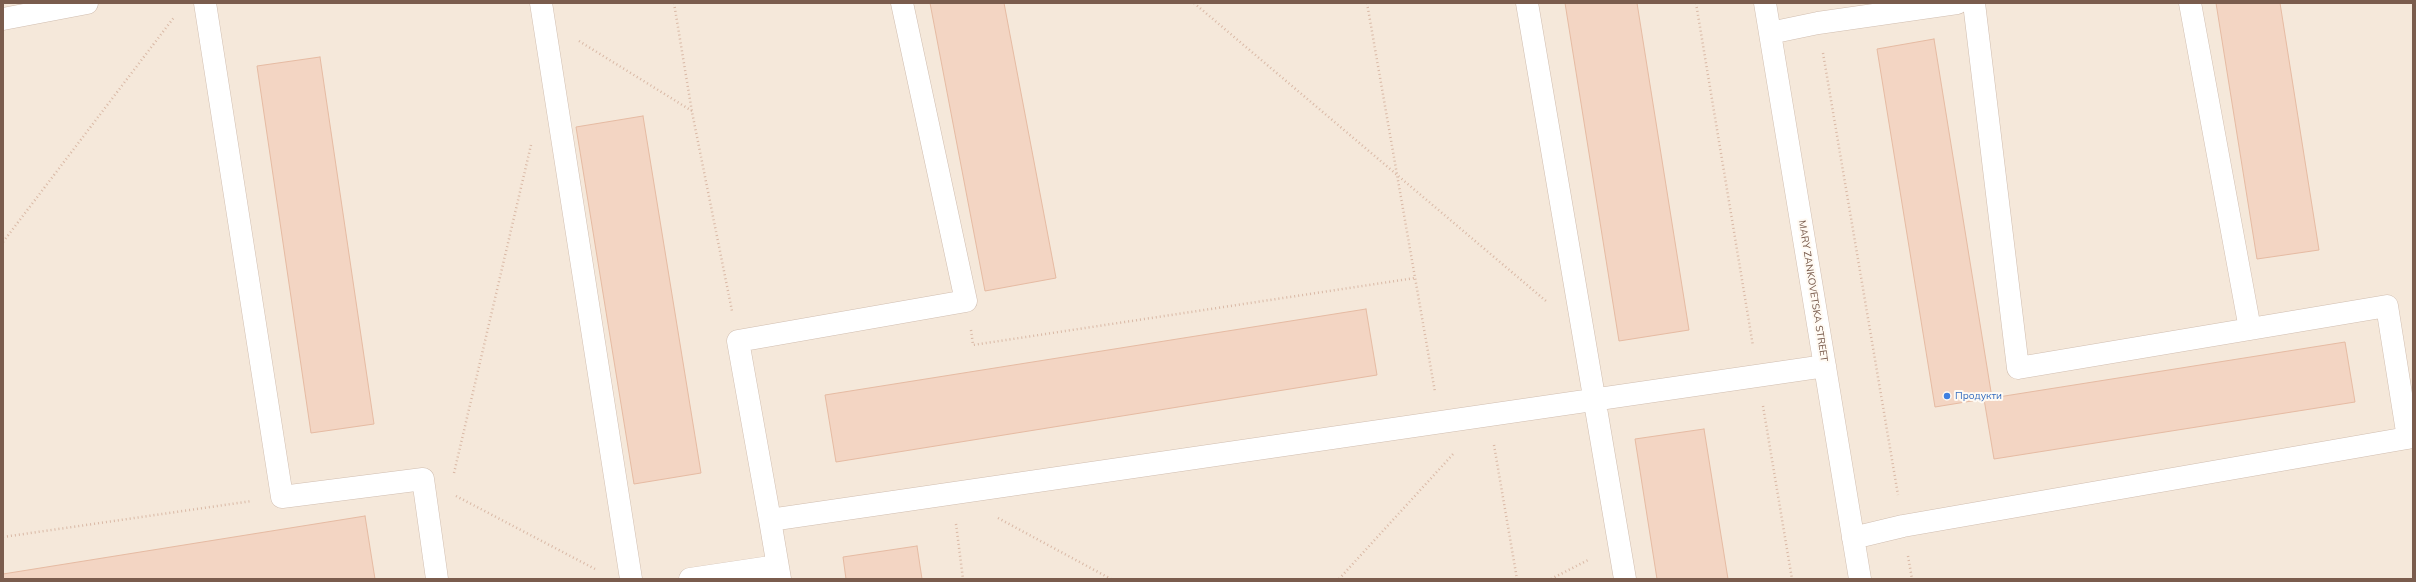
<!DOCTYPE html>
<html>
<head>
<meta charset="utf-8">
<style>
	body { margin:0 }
	#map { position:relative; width:2416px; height:582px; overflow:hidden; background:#fdf6ec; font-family:Mulish,sans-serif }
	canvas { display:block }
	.frame { position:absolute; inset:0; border:4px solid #7a5c4d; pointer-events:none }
</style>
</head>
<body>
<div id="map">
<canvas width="2416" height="582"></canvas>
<div class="frame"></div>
</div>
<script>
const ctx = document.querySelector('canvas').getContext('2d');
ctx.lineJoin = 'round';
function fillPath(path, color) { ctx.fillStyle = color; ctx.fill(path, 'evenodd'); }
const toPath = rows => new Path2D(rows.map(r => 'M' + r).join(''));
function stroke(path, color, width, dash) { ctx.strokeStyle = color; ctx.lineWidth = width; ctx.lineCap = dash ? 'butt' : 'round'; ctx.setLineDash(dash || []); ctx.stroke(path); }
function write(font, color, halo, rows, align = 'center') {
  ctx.font = font + ' Mulish,sans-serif'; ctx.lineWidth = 4; ctx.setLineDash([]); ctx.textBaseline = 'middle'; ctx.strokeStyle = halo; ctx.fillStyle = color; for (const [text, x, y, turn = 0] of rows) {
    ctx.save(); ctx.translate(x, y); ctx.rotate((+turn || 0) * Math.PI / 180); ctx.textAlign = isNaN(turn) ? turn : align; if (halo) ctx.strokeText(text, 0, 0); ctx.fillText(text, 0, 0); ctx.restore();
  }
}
const residential = toPath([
	[3,3,2413,3,2413,579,3,579]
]);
const building = toPath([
	[930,3,1004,3,1056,278,985,291,930,3],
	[1565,3,1637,3,1689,330,1619,341,1565,3],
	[2216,3,2280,3,2319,250,2257,259,2216,3],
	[1934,39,1992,398,2345,342,2355,402,1994,459,1984,399,1935,407,1877,49,1934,39],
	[320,57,374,424,311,433,257,66,320,57],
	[643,116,701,473,634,484,576,127,643,116],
	[1366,309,1377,375,836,462,825,395,1366,309],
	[1704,429,1728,579,1657,579,1635,439,1704,429],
	[365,516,375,579,3,579,3,574,365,516],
	[917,546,922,579,846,579,843,557,917,546]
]);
const path = toPath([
	[674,3,692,112,732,311],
	[1194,3,1546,301],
	[1367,3,1435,392],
	[1696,3,1753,346],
	[579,41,692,111],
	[1823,53,1898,495],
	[3,242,175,16],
	[971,330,973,345,1415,278],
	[1763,406,1792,579],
	[1494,445,1517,579],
	[454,473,531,145],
	[456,496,597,570],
	[998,518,1111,579],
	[956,524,963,579],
	[3,537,252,501],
	[1908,556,1912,579],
	[1339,579,1455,452],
	[1551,579,1590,559]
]);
const minor = toPath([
	[205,3,282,497,423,479,437,579],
	[541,3,631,579],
	[1527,3,1625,579],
	[1765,3,1860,579],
	[1974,3,2018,368,2387,306,2408,438],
	[2190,3,2250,329],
	[3,19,87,3],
	[1770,33,1818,23,1957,3],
	[770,520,738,341,966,301,902,3],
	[1853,538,1903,526,2413,437],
	[690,579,777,566],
	[780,579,770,520,1825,366]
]);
const markers = [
	[1947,396,4,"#3f7fe0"]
];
const streetNames = [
	["MARY ZANKOVETSKA STREET",1813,291,81]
];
const shopNames = [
	["Продукти",1955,396]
];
fillPath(residential, '#f5e8da');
fillPath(building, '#f3d5c3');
stroke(building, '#e6bba3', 1);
stroke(minor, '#d1beb0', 23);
stroke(path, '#d9b8a5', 2.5, [1, 3]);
stroke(minor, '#fff', 22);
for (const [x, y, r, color] of markers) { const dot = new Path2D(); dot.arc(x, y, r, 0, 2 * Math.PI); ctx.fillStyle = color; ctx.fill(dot); stroke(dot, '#fffaf3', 1.5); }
write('10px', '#7a5c4d', '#fffaf3', streetNames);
write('10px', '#366cbe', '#fffaf3', shopNames, 'left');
</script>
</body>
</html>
